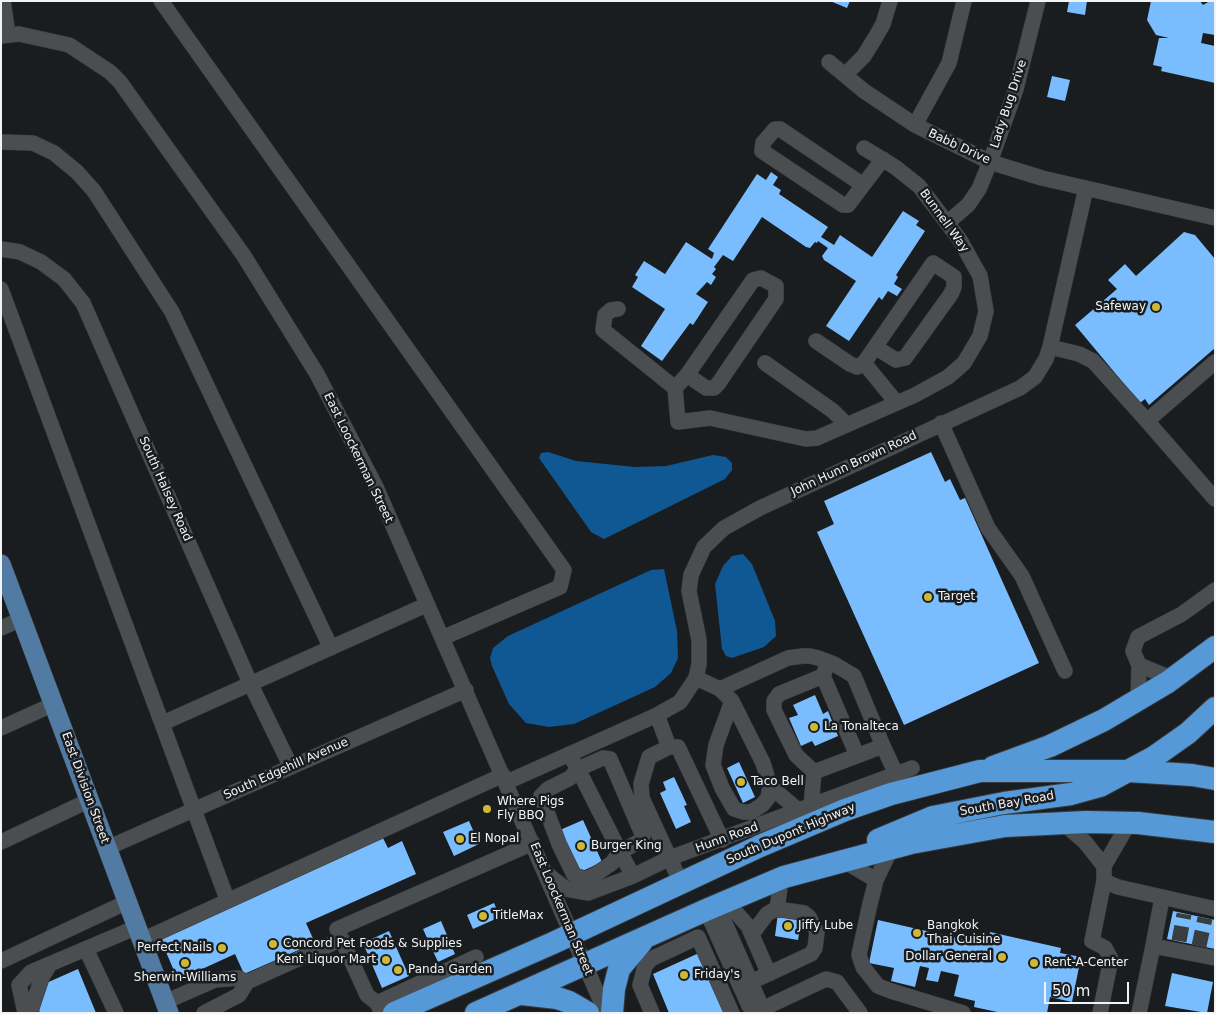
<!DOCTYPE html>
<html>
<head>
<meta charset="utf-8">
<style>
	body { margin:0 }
	#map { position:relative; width:1216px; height:1014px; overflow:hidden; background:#1a1d1f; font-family:"DejaVu Sans",sans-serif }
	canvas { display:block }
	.frame { position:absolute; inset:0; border:2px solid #f1f3f5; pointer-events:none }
	.scale { position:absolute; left:1044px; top:982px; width:85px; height:22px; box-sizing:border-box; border:2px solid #f1f3f5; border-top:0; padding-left:6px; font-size:15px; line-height:18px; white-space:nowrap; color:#f1f3f5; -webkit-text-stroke:4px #1a1d1f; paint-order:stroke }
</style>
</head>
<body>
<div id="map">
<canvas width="1216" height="1014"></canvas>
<div class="frame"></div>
<div class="scale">50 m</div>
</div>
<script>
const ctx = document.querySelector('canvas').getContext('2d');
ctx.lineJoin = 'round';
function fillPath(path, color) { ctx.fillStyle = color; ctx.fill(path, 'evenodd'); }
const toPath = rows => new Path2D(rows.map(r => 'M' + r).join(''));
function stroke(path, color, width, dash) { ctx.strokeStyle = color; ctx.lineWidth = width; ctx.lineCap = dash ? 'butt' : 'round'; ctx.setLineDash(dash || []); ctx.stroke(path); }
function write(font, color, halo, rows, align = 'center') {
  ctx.font = font + ' "DejaVu Sans",sans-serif'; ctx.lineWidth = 5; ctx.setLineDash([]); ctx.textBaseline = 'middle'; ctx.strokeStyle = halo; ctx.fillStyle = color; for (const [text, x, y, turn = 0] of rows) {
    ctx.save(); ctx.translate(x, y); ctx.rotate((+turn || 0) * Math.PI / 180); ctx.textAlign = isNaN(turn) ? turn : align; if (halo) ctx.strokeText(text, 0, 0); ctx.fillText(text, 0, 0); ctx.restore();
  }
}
const water = toPath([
	[548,452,576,461,635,467,666,466,713,455,726,457,732,463,732,470,725,479,604,539,591,532,539,458,541,453],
	[743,554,752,564,775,621,776,636,764,647,732,658,726,656,722,649,715,584,723,566,732,556],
	[664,569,677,631,678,658,671,673,655,687,574,724,549,727,526,723,509,704,492,666,490,658,493,648,508,636,651,570]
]);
const building = toPath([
	[830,1,850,1,847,8],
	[1069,1,1087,1,1085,15,1067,12],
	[1151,1,1200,1,1203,5,1210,1,1215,2,1215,35,1203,33,1201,43,1215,46,1215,83,1161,71,1162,67,1153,65,1159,38,1169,38,1156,35,1147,20],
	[1052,76,1070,80,1065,101,1047,97],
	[771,172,778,177,773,185,781,190,779,194,828,227,821,237,834,245,840,235,872,257,903,211,919,221,916,225,925,231,896,275,898,277,894,284,902,289,897,296,888,291,882,300,879,297,849,341,826,326,856,281,824,260,822,256,828,248,818,241,817,243,815,242,810,248,806,247,762,217,733,261,723,255,714,267,716,269,712,274,716,277,711,285,707,282,696,294,708,302,693,325,690,323,662,361,641,346,665,309,632,287,638,277,635,275,644,261,665,274,686,242,712,259,714,253,708,249,757,174,766,180],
	[1184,232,1195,235,1215,259,1215,348,1149,405,1145,399,1140,403,1075,325,1117,289,1108,280,1125,264,1136,276],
	[931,452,945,482,950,479,960,500,965,498,1039,663,904,725,817,532,834,524,824,501],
	[815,695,823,714,828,711,838,736,815,746,812,741,801,746,789,718,798,715,793,705],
	[739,762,755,797,743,803,727,768],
	[674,777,687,805,684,806,691,822,676,829,660,793,666,790,663,782],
	[583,820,602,862,578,873,560,830],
	[469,821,479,844,454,856,443,832],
	[383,838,388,848,402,841,416,874,306,923,315,943,244,974,235,954,178,980,160,938],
	[494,903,500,917,473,929,467,915],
	[1173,911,1215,920,1215,949,1167,939],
	[778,913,802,917,798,940,775,936],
	[878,920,988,945,990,932,1061,948,1060,953,1081,957,1072,1002,1050,997,1047,1013,1002,1013,974,1007,975,1001,954,996,959,975,941,971,938,982,926,980,929,968,920,966,915,987,891,981,894,968,869,963],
	[441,921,455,954,438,962,423,929],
	[389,931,409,976,382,988,363,943],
	[699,953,725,1013,669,1013,653,974],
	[78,969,96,1013,40,1013,36,1002,44,984],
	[1172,973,1213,982,1207,1013,1165,1006]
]);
const minorTunnel = toPath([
	[1179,941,1184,914],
	[1199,946,1205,918]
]);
const minor = toPath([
	[3,1,8,34],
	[161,1,564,570,560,587,442,638],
	[1,36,19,34,69,45,110,72,120,82,244,256,317,374,376,487,606,1013],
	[829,62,864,91,915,125,990,162,1042,178,1215,218],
	[845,75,864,56,875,38,883,24,890,1],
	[915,125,949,63,964,1],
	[1,142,33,143,54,153,77,172,94,191,172,312,331,648],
	[863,185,780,129,775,129,763,143,762,151,843,205,848,205,883,159],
	[947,223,968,205,979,189,990,162,1016,89,1038,1],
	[1,249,20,252,41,262,64,279,83,303,251,685,291,767],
	[1,289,227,899],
	[618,309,611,310,605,315,603,330,675,388,678,422,710,418,806,439,817,438,915,395,948,377,964,363,980,336,986,311,980,276,960,240,919,186,895,167,864,148],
	[816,341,850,364,857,367,864,363],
	[875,347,896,360,905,358,951,294,954,287,954,277,933,263,864,363,896,402],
	[1050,347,1079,354,1093,361,1147,421,1215,362],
	[765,363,833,411,847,425],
	[675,388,687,375,753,280,761,278,776,286,776,299,718,384,714,388,706,388,687,375],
	[1147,421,1215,499],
	[941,423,988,528,1022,576,1065,671],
	[1,628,22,619],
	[1139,665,1133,651,1138,637,1182,614,1215,590],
	[823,676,857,755],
	[696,678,720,689,732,701,716,745,713,765,722,788,734,809,743,812,751,812,762,805,768,798,770,786,763,763,732,701],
	[720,689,788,658,803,656,810,656,818,658,834,664,854,676,883,746,814,772,796,755,774,710,774,701,779,694,823,676,828,662],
	[1138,700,1139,665,1173,679],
	[657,715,669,747],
	[163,723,426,605],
	[1,728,54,704],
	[883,746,896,774],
	[569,754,578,769,603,758,610,759,643,836,640,841,620,852,612,863,596,874,586,879,574,875,559,844,541,796,548,789,570,778,578,769,620,852,633,876],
	[507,782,657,715,680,702,696,678,699,664,699,640,689,591,691,575,704,547,724,528,760,508,1020,388,1035,377,1046,359,1050,347,1086,188],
	[770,786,799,811],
	[811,807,814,772],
	[1063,823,1085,842,1104,866,1129,823],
	[1,842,90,800],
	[107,848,466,690],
	[891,849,876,880,869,908,859,955,863,967,878,986,891,991,963,1013],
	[844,861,876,880],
	[1104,866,1104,881,1118,887,1215,909],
	[547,874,566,889,588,893,633,876,670,858,912,768],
	[681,883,642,798,641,784,649,757,669,747,678,747,722,840],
	[726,901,748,926,769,974],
	[717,905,759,1001,758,1013],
	[706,910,749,1006,758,1011],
	[777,910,781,879],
	[142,940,503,775],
	[1153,946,1162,898],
	[86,949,116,1013],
	[1,961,127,902],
	[751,982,811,954,815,948,817,932,809,917,804,913,784,910,774,910,767,914,752,934],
	[165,1002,215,980,238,978,247,982],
	[377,1003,476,957],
	[758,1011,826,979,837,982,860,1013],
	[25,1013,19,985,31,972,137,927],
	[30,1013,42,977,50,964],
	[204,1013,239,995,247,982,342,939],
	[382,1013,377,1003,367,995,337,929,533,843],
	[652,1013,640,985,645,966,651,959,698,937,732,1013],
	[1100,1013,1111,959,1105,948,1092,941,1104,881],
	[1139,1013,1153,946,1215,958]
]);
const major = toPath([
	[1,564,169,1013]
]);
const highway = toPath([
	[993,767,1050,746,1104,720,1168,682,1215,647],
	[878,840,933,817,1004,803,1071,794,1100,786,1154,757,1188,733,1215,708],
	[522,994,557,998,569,1002,588,1013],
	[394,1013,553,943,760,846,845,810,891,794,980,771,1128,771,1192,775,1215,779],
	[476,1013,706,910,784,877,911,843,1005,826,1086,822,1138,823,1215,832],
	[612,1013,614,989,619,969,641,943]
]);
const markers = [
	[1156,307,5,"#ceb837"],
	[928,597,5,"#ceb837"],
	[814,727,5,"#ceb837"],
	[741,782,5,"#ceb837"],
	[487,809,5,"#ceb837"],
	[460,839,5,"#ceb837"],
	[581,846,5,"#ceb837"],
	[483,916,5,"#ceb837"],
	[788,926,5,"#ceb837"],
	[917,933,5,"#ceb837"],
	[273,944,5,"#ceb837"],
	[222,948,5,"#ceb837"],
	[1002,957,5,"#ceb837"],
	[386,960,5,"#ceb837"],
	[185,963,5,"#ceb837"],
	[1034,963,5,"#ceb837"],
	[398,970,5,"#ceb837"],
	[684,975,5,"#ceb837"]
];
const streetNames = [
	["Lady Bug Drive",1009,104,-72],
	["Babb Drive",959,147,25],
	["Bunnell Way",944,221,54],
	["East Loockerman Street",358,458,64],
	["John Hunn Brown Road",854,464,-25],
	["South Halsey Road",165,489,66],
	["South Edgehill Avenue",286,769,-24],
	["East Division Street",85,788,70],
	["South Bay Road",1007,804,-10],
	["South Dupont Highway",791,834,-23],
	["Hunn Road",727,838,-20],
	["East Loockerman Street",561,909,67]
];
const poiNames = [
	["Safeway",1146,307,"right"],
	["Target",938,597],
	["La Tonalteca",824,727],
	["Taco Bell",751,782],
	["Where Pigs",497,802],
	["Fly BBQ",497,816],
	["El Nopal",470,839],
	["Burger King",591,846],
	["TitleMax",493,916],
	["Jiffy Lube",798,926],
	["Bangkok",927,926],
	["Thai Cuisine",927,940],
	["Concord Pet Foods & Supplies",283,944],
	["Perfect Nails",212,948,"right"],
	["Dollar General",992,957,"right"],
	["Kent Liquor Mart",376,960,"right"],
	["Rent-A-Center",1044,963],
	["Panda Garden",408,970],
	["Friday's",694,975],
	["Sherwin-Williams",185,978,"center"]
];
fillPath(water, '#105893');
fillPath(building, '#7abdff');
stroke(minorTunnel, '#3a3d3f', 15, [15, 8]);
stroke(minor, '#393b3d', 16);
stroke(major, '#393b3d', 20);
stroke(highway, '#393b3d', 24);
stroke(minor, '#4b4e51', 15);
stroke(major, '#527ba3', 19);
stroke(highway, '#5699d9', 22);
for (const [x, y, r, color] of markers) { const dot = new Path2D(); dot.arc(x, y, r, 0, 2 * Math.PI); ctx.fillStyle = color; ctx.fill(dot); stroke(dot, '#1a1d1f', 2); }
write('12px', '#f1f3f5', '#1a1d1f', streetNames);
write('12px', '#f1f3f5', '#1a1d1f', poiNames, 'left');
</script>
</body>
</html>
